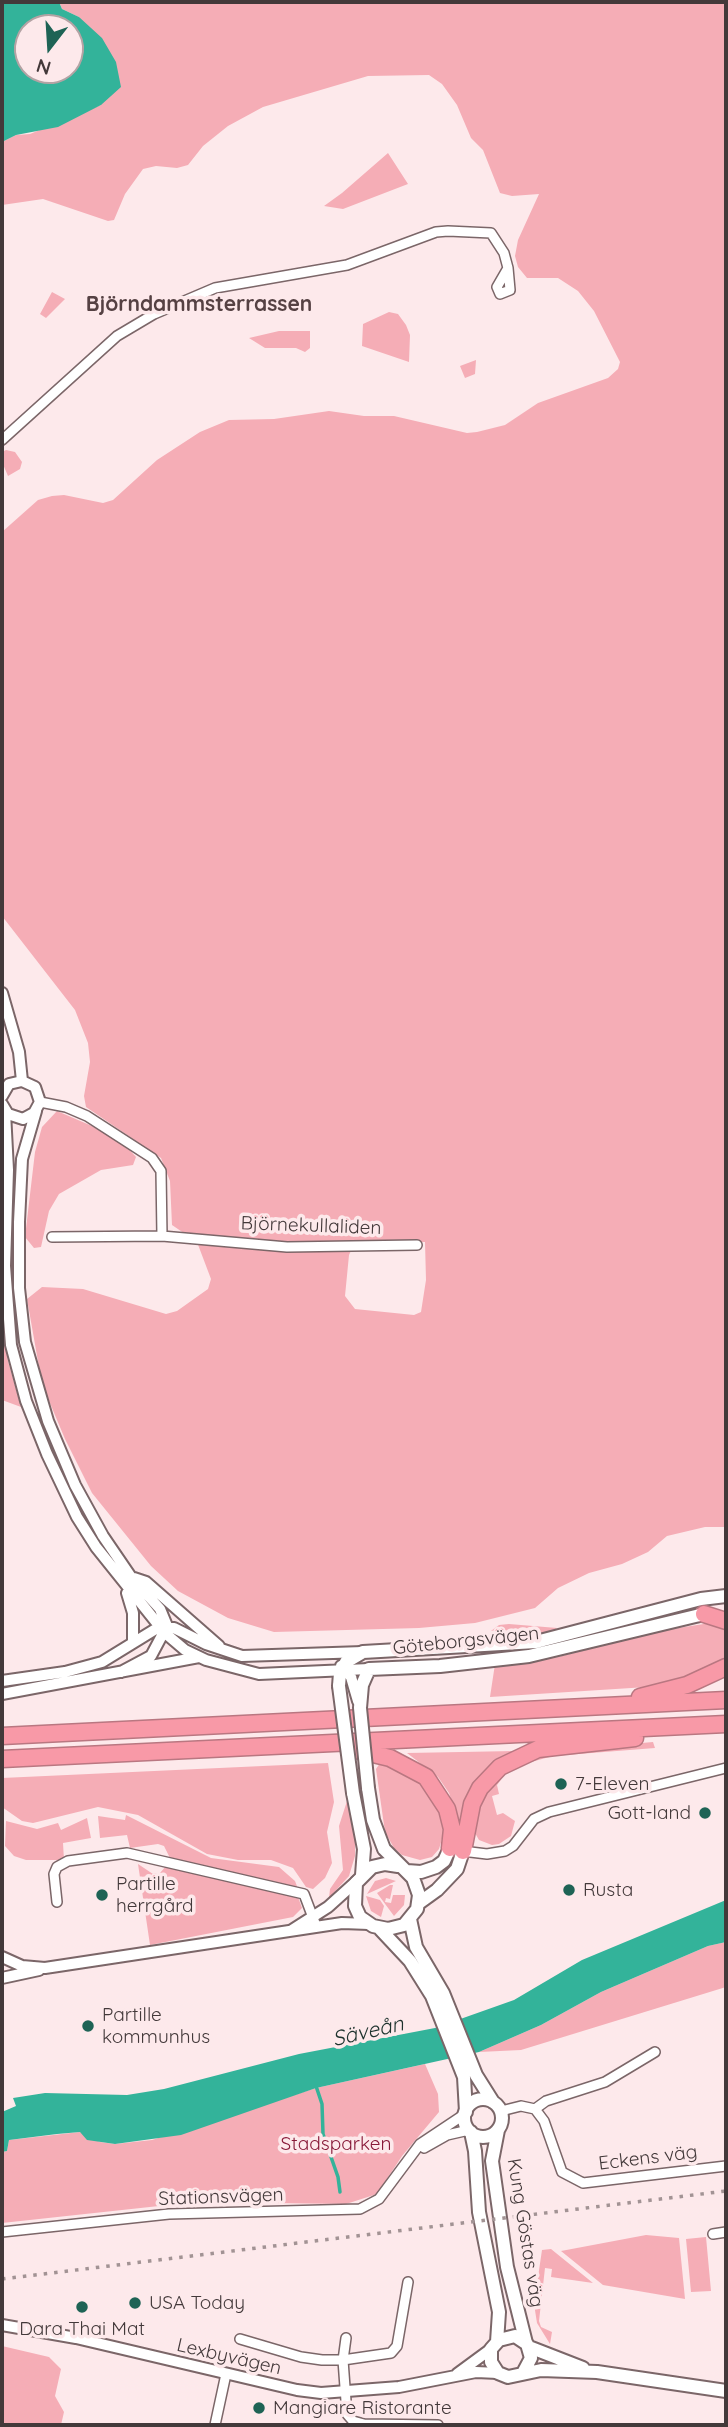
<!DOCTYPE html>
<html>
<head>
<meta charset="utf-8">
<style>
	body { margin:0 }
	#map { position:relative; width:728px; height:2427px; overflow:hidden; background:#fde9eb; font-family:Quicksand,sans-serif }
	canvas { display:block }
	.frame { position:absolute; inset:0; border:4px solid #43393a; pointer-events:none }
	.north { position:absolute; left:14px; top:14px; width:70px; height:70px; box-sizing:border-box; background:#fde9eb; border:2px solid #b3a3a4; border-radius:50%; rotate:197deg; font-size:19px; font-weight:700; line-height:28px; text-align:center; color:#43393a }
	.north::after { content:''; display:block; margin:auto; width:24px; height:32px; background:#1e6355; clip-path:polygon(50% 0,100% 100%,50% 72%,0 100%) }
</style>
</head>
<body>
<div id="map">
<canvas width="728" height="2427"></canvas>
<div class="frame"></div>
<div class="north">N</div>
</div>
<script>
const ctx = document.querySelector('canvas').getContext('2d');
ctx.lineJoin = 'round';
function fillPath(path, color) { ctx.fillStyle = color; ctx.fill(path, 'evenodd'); }
const toPath = rows => new Path2D(rows.map(r => 'M' + r).join(''));
function stroke(path, color, width, dash) { ctx.strokeStyle = color; ctx.lineWidth = width; ctx.lineCap = dash ? 'butt' : 'round'; ctx.setLineDash(dash || []); ctx.stroke(path); }
function write(font, color, halo, rows, align = 'center') {
  ctx.font = font + ' Quicksand,sans-serif'; ctx.lineWidth = 7; ctx.setLineDash([]); ctx.textBaseline = 'middle'; ctx.strokeStyle = halo; ctx.fillStyle = color; for (const [text, x, y, turn = 0] of rows) {
    ctx.save(); ctx.translate(x, y); ctx.rotate((+turn || 0) * Math.PI / 180); ctx.textAlign = isNaN(turn) ? turn : align; if (halo) ctx.strokeText(text, 0, 0); ctx.fillText(text, 0, 0); ctx.restore();
  }
}
const green = toPath([
	[59,2,726,2,726,1527,705,1527,667,1536,648,1552,622,1564,589,1573,558,1588,535,1608,475,1623,419,1628,274,1632,228,1618,178,1591,151,1566,92,1493,65,1439,42,1384,27,1299,42,1287,83,1289,166,1314,177,1311,208,1289,211,1279,197,1242,172,1225,170,1181,161,1158,86,1107,84,1096,90,1062,88,1043,75,1010,2,916,2,532,38,500,52,496,64,495,103,503,113,500,157,460,200,432,229,420,274,419,329,411,364,416,394,416,467,433,477,432,505,425,538,403,608,378,618,369,620,362,594,311,578,291,558,278,527,278,518,267,515,256,518,240,539,194,512,196,500,193,483,150,471,138,457,105,442,84,429,75,368,76,263,107,228,126,203,146,188,165,177,168,156,166,143,169,125,194,114,220,108,221,43,199,2,205,2,142,16,135,30,134,101,105,79,17,62,9],
	[355,1242,425,1242,426,1280,421,1312,414,1315,355,1309,345,1296,349,1255],
	[388,153,408,184,343,209,324,206,342,193],
	[52,292,65,299,46,318,40,314],
	[389,312,398,314,406,325,410,335,409,362,362,346,363,324],
	[279,331,310,331,310,348,305,352,296,348,265,348,249,338],
	[476,360,475,374,465,378,460,366],
	[6,450,15,452,22,462,20,469,8,476,2,462,2,452],
	[57,1111,92,1126,125,1145,136,1157,133,1165,101,1170,59,1194,49,1211,41,1247,34,1248,25,1237,35,1152,42,1127],
	[2,1325,8,1361,21,1407,2,1400],
	[710,1623,726,1628,726,1659,711,1669,679,1680,647,1687,490,1697,495,1664,558,1657,659,1631],
	[499,1625,509,1624,557,1628,553,1632,517,1639,490,1640,491,1631],
	[653,1742,655,1748,553,1756,520,1765,505,1774,497,1785,499,1794,492,1796,497,1815,503,1813,515,1821,511,1836,499,1844,492,1845,479,1840,475,1833,473,1821,489,1781,520,1760,585,1748],
	[515,1751,489,1767,473,1786,464,1802,459,1822,449,1793,438,1777,407,1753],
	[328,1763,334,1802,327,1832,332,1863,325,1878,313,1889,306,1887,293,1868,271,1860,238,1860,207,1854,138,1815,98,1807,33,1823,22,1821,2,1807,2,1778],
	[380,1763,419,1779,434,1797,443,1821,444,1832,439,1849,432,1857,420,1860,402,1855,394,1848,385,1832,376,1769],
	[347,1801,355,1836,355,1856,349,1876,329,1898,330,1889,343,1870,339,1826],
	[126,1815,211,1858,279,1867,295,1881,298,1889,170,1858,164,1846,158,1844,130,1848,127,1835,100,1838,98,1816,125,1820],
	[87,1818,91,1838,63,1843,64,1860,26,1860,14,1856,5,1846,6,1821,37,1829,58,1823,61,1830],
	[138,1864,153,1874,160,1873,166,1866,298,1897,302,1908,293,1917,150,1945],
	[386,1878,396,1881,367,1894,375,1881],
	[390,1885,393,1885,390,1899,386,1898,385,1902,391,1903,393,1895,405,1895,404,1905,394,1916,377,1893],
	[366,1896,380,1900,384,1906,381,1917,371,1911],
	[726,1942,726,1987,521,2050,479,2052,541,2025,601,1992,708,1946],
	[425,2064,438,2094,439,2112,402,2156,377,2194,346,2204,196,2202,2,2223,2,2152,7,2151,9,2140,80,2132,100,2142,115,2144,152,2140,316,2088],
	[646,2235,679,2238,685,2299,603,2285,561,2251],
	[706,2237,711,2291,691,2292,686,2239],
	[551,2249,593,2283,551,2277,552,2269,545,2268,539,2321,541,2327,552,2332,550,2344,537,2323,534,2304,542,2250],
	[2,2346,49,2357,61,2369,55,2396,64,2412,61,2425,2,2425]
]);
const water = toPath([
	[2,2,59,2,62,9,79,17,102,38,116,62,121,87,101,105,58,127,16,135,2,142],
	[28,28,70,28,70,70,28,70],
	[726,1900,726,1942,708,1946,601,1992,541,2025,479,2052,316,2088,181,2135,115,2144,87,2140,80,2132,57,2134,9,2140,7,2151,2,2152,2,2112,16,2106,13,2098,45,2093,127,2095,164,2089,299,2054,435,2028,514,2000,582,1960]
]);
const stream = toPath([
	[316,2086,322,2104,323,2134,338,2177,340,2192]
]);
const minor = toPath([
	[508,268,510,290,500,294,497,287,508,268],
	[2,440,117,336,154,314,215,288,347,265,436,232,448,231,491,233,504,253,508,268],
	[40,1102,66,1107,87,1116,152,1158,161,1171,162,1236],
	[52,1237,162,1236,287,1247,417,1245],
	[462,1851,487,1854,505,1851,513,1846,534,1819,549,1812,726,1768],
	[57,1902,54,1874,57,1867,68,1861,127,1853,304,1894,315,1923],
	[535,2109,546,2101,605,2082,655,2052],
	[501,2111,521,2106,535,2109,544,2121,562,2172,583,2183,726,2166],
	[424,2148,447,2135,469,2130],
	[2,2232,169,2214,360,2209,379,2199,420,2144,465,2114],
	[713,2234,726,2232],
	[346,2338,343,2360,346,2401,347,2414,353,2421,364,2424,438,2425],
	[240,2339,301,2357,322,2360,343,2360,391,2353,397,2346,408,2282],
	[215,2425,226,2374]
]);
const tertiary = toPath([
	[2,993,19,1052,22,1081],
	[2,1096,9,1084,22,1081,35,1087,40,1102,34,1113,23,1119,8,1114,2,1104],
	[36,1111,22,1159,19,1222,19,1288,25,1342,48,1421,75,1485,103,1536,131,1577,160,1609,167,1626,151,1656,121,1672],
	[5,1112,8,1170,5,1266,11,1345,26,1401,47,1454,77,1517,96,1547,165,1633,185,1650,206,1660,259,1674,369,1669],
	[134,1578,146,1582,219,1646],
	[127,1593,133,1613,133,1643],
	[341,1666,351,1677,358,1701],
	[2,1681,65,1672,102,1662,159,1627,174,1628,206,1644,242,1656,363,1652],
	[2,1694,199,1657],
	[292,1930,328,1907,358,1880],
	[2,1957,22,1966,45,1968,342,1923,369,1924],
	[2,1978,39,1970],
	[2,2325,76,2338,297,2390,321,2393,399,2387,476,2372,498,2373],
	[457,2374,491,2349]
]);
const secondary = toPath([
	[339,1686,340,1673,346,1662,363,1652,536,1642,701,1599,726,1596],
	[360,1708,362,1685,369,1669,440,1666,529,1656,704,1614],
	[368,1788,373,1820,384,1849,413,1878,419,1895,417,1909,404,1925,388,1929,373,1926,360,1917,355,1906,356,1883,372,1867,385,1864,398,1866],
	[353,1793,364,1849,362,1875],
	[407,1871,421,1872,436,1867,444,1861,450,1848],
	[419,1903,437,1890,457,1869,463,1851],
	[410,1919,416,1947,443,1993,476,2075,493,2102],
	[380,1929,410,1961,432,1996,464,2077,466,2112],
	'464 2118a19 19 0 1 1 38 0a19 19 0 1 1-38 0Z',
	[498,2130,492,2161,507,2267,526,2343],
	[471,2132,475,2151,479,2212,499,2312,497,2342],
	[529,2347,583,2368],
	[523,2373,531,2358,527,2344,515,2336,499,2340,491,2349,491,2362,498,2373,508,2377,541,2370,597,2372,726,2391]
]);
const motorway = toPath([
	[704,1614,726,1621],
	[640,1697,687,1685,726,1667],
	[2,1736,726,1700],
	[352,1749,390,1758,426,1777,447,1809,452,1829,450,1848],
	[2,1759,726,1724],
	[463,1851,472,1804,480,1788,500,1767,538,1749,635,1738]
]);
const rail = toPath([
	[2,2279,726,2191]
]);
const secondaryBridge = toPath([
	[339,1686,353,1793],
	[360,1708,368,1788]
]);
const markers = [
	[561,1784,7,"#1e6355"],
	[705,1813,7,"#1e6355"],
	[569,1890,7,"#1e6355"],
	[102,1895,7,"#1e6355"],
	[88,2026,7,"#1e6355"],
	[135,2303,7,"#1e6355"],
	[82,2307,7,"#1e6355"],
	[259,2408,7,"#1e6355"]
];
const streetNames = [
	["Björnekullaliden",311,1226,2],
	["Göteborgsvägen",466,1641,-6],
	["Eckens väg",648,2158,-7],
	["Stationsvägen",221,2197,-2],
	["Kung Göstas väg",525,2233,81],
	["Lexbyvägen",229,2357,13]
];
const poiNames = [
	["7-Eleven",575,1784],
	["Gott-land",691,1813,"right"],
	["Partille",116,1884],
	["herrgård",116,1906],
	["Rusta",583,1890],
	["Partille",102,2015],
	["kommunhus",102,2037],
	["USA Today",149,2303],
	["Dara Thai Mat",82,2329,"center"],
	["Mangiare Ristorante",273,2408]
];
const parkNames = [
	["Stadsparken",336,2144]
];
const neighbourhoodNames = [
	["Björndammsterrassen",199,305]
];
const waterNames = [
	["Säveån",368,2032,-13]
];
fillPath(green, '#f5adb6');
fillPath(water, '#33b39a');
stroke(stream, '#33b39a', 3.5);
stroke(minor, '#7b6668', 12);
stroke(tertiary, '#7b6668', 14);
stroke(secondary, '#7b6668', 16);
stroke(motorway, '#b97781', 19);
stroke(minor, '#fff', 9);
stroke(tertiary, '#fff', 10);
stroke(secondary, '#fff', 12);
stroke(motorway, '#f899a7', 16);
stroke(rail, '#a29394', 3.5, [3.5, 7]);
stroke(secondaryBridge, '#7b6668', 16, []);
stroke(secondaryBridge, '#fff', 12);
for (const [x, y, r, color] of markers) { const dot = new Path2D(); dot.arc(x, y, r, 0, 2 * Math.PI); ctx.fillStyle = color; ctx.fill(dot); stroke(dot, '#fde9eb', 2.5); }
write('19px', '#43393a', '#fde9eb', streetNames);
write('19px', '#43393a', '#fde9eb', poiNames, 'left');
write('19px', '#881938', '#fde9eb', parkNames);
write('bold 21px', '#554143', '#fde9eb', neighbourhoodNames);
write('italic 21px', '#1d322d', '#fde9eb', waterNames);
</script>
</body>
</html>
